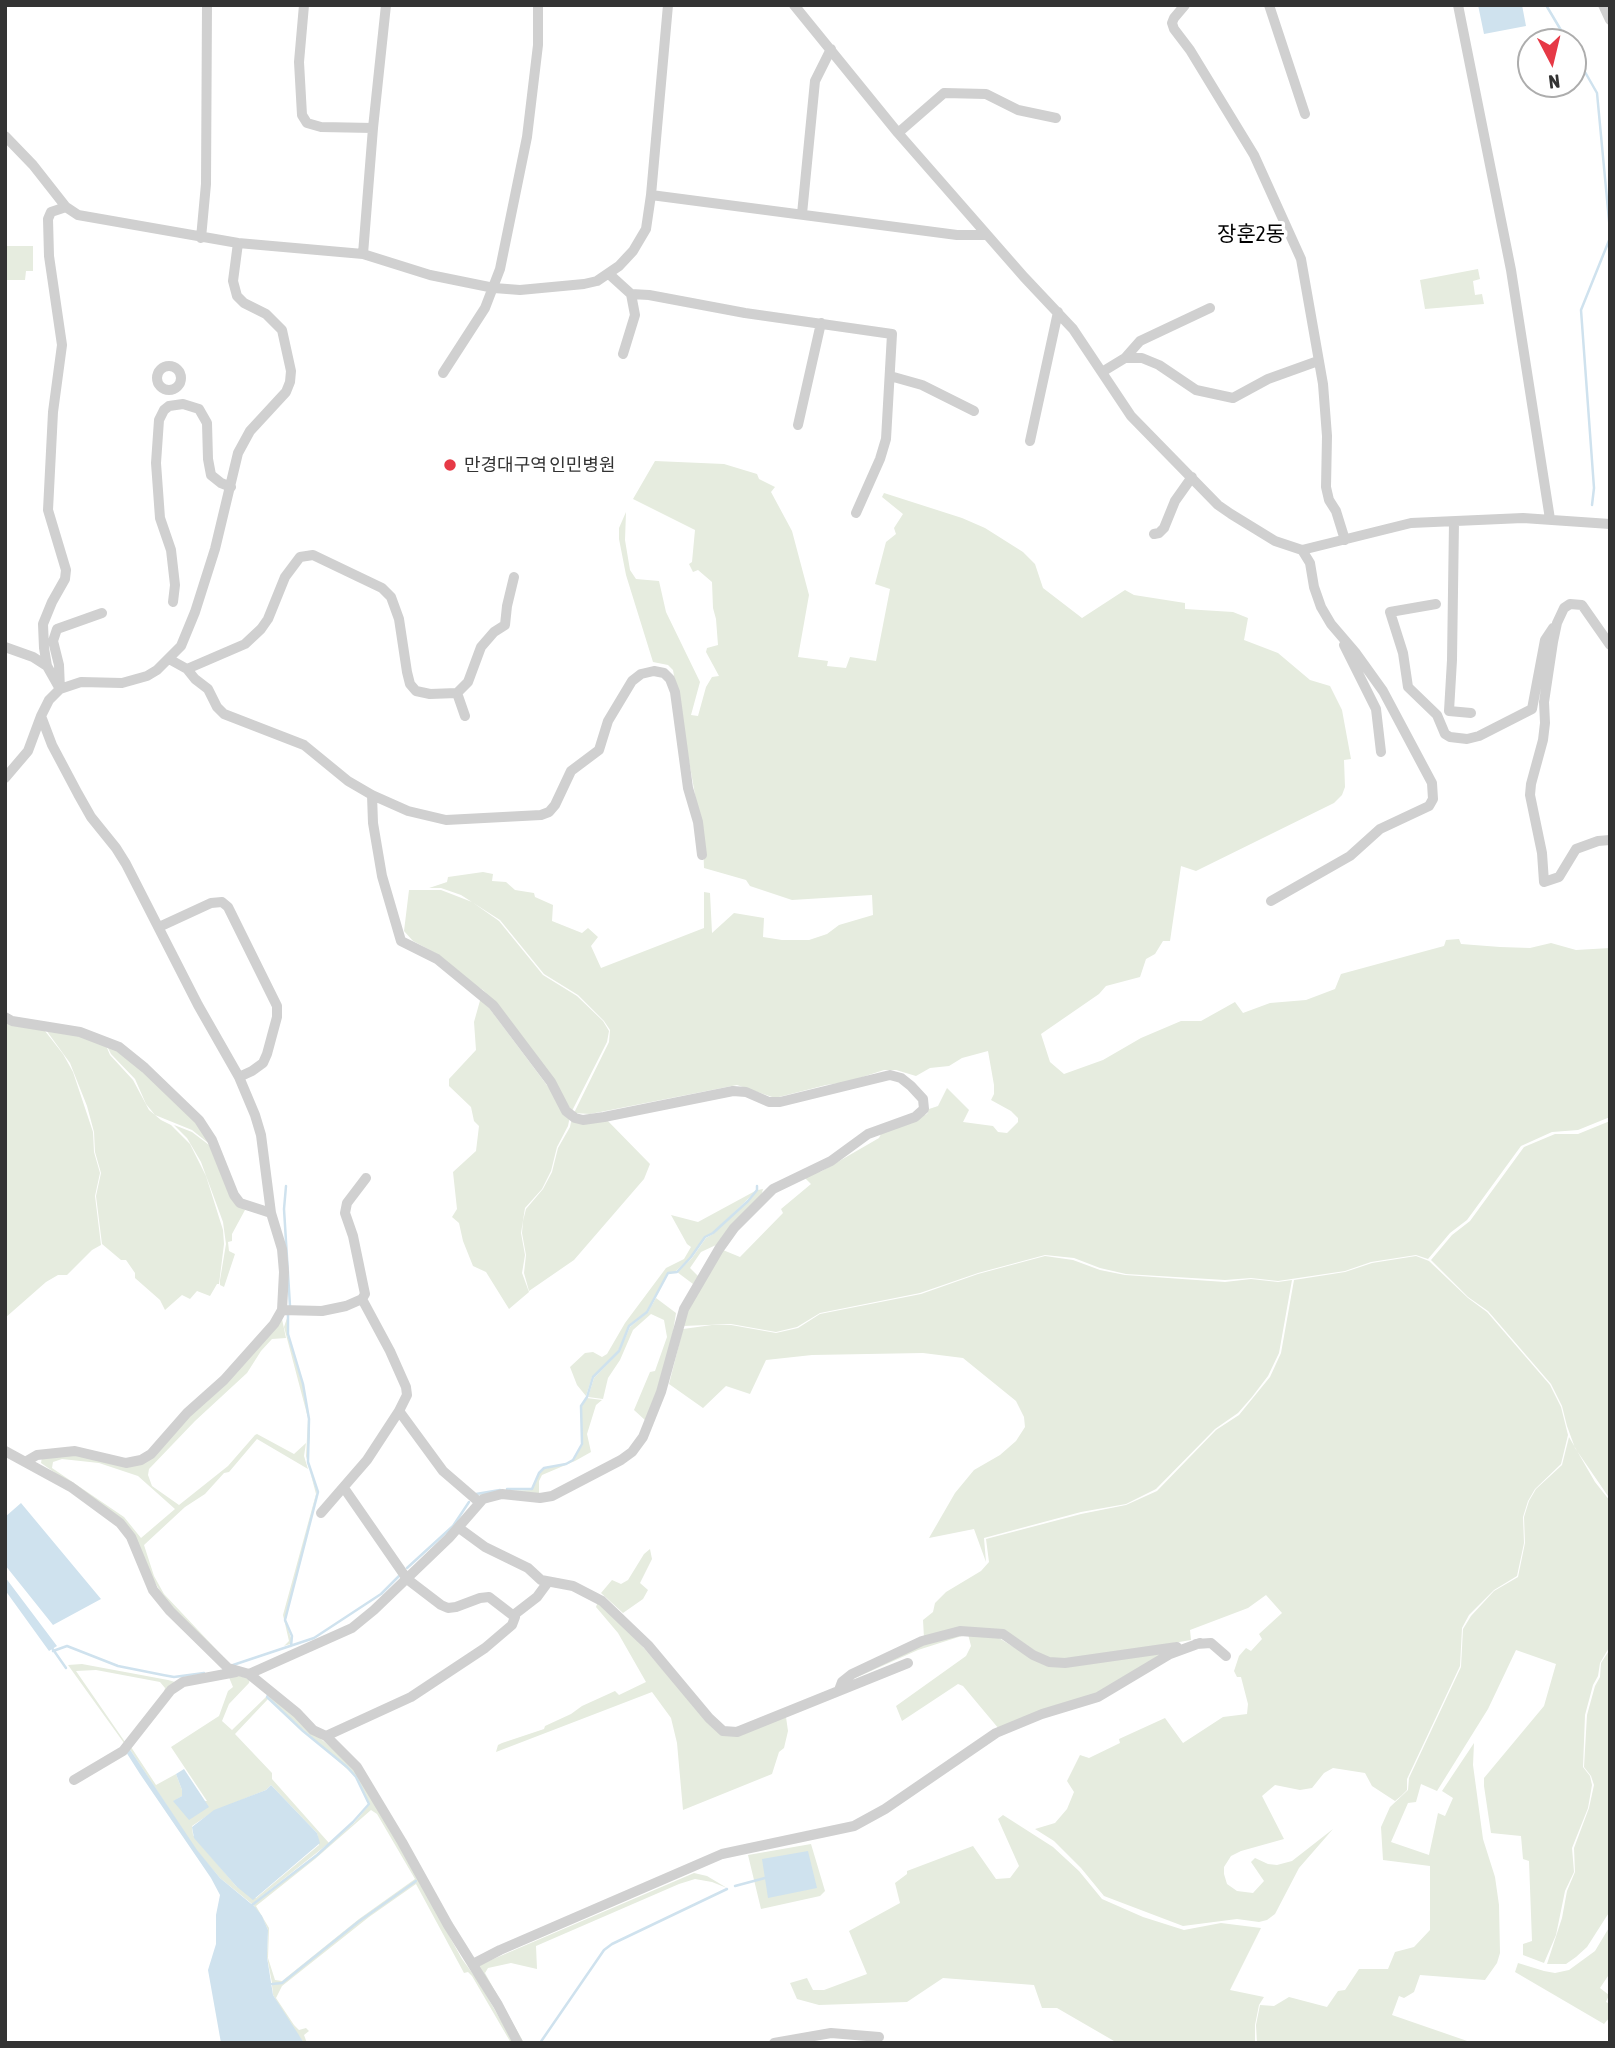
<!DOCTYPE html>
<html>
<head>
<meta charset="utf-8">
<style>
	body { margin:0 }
	#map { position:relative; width:1615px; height:2048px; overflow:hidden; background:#fff; font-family:"Asap Condensed",sans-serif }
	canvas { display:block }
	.frame { position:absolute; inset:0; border:7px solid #333; pointer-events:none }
	.north { position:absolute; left:1517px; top:28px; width:70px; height:70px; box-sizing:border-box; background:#fff; border:2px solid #adadad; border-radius:50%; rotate:173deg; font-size:19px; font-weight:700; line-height:28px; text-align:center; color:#333 }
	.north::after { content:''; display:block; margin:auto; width:24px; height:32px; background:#e63946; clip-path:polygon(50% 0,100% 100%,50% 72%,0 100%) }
</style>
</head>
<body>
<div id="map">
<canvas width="1615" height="2048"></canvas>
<div class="frame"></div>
<div class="north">N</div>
</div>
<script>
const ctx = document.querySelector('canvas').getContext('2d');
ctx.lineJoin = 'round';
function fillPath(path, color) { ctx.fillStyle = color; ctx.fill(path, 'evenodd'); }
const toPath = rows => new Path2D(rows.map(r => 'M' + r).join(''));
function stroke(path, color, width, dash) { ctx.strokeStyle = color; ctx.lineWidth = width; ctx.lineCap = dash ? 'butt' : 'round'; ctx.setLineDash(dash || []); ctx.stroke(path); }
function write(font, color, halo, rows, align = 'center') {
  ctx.font = font + ' "Asap Condensed","Noto Sans KR",sans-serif'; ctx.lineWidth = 7; ctx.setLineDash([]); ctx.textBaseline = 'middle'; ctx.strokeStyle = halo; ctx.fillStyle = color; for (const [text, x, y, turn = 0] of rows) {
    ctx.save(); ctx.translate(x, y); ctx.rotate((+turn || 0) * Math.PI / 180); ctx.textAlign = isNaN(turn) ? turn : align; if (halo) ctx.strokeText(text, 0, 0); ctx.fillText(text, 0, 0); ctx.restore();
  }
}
const green = toPath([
	[5,246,33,246,33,271,26,271,25,280,5,280],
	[1478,269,1480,279,1473,281,1475,295,1482,294,1484,304,1425,309,1420,280],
	[655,461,724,464,757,474,759,479,775,487,771,492,792,531,809,595,798,657,828,661,827,666,846,668,850,657,876,661,890,589,875,584,886,542,896,534,894,528,903,514,882,497,884,493,962,518,985,528,1023,552,1035,564,1043,588,1082,618,1125,590,1134,595,1185,603,1185,609,1233,612,1248,618,1244,640,1278,653,1310,680,1330,686,1342,710,1351,759,1344,760,1345,787,1342,795,1334,803,1196,871,1181,866,1170,941,1163,941,1155,954,1146,959,1140,977,1106,986,1099,994,1041,1034,1050,1062,1064,1074,1103,1060,1141,1038,1181,1021,1201,1021,1235,1002,1243,1013,1270,1003,1306,1000,1335,989,1341,974,1444,946,1446,940,1459,939,1461,944,1500,947,1530,948,1551,943,1576,950,1610,948,1610,1117,1578,1130,1552,1132,1521,1146,1467,1220,1450,1233,1428,1259,1416,1255,1371,1262,1345,1271,1278,1281,1251,1278,1225,1280,1126,1274,1100,1268,1074,1258,1045,1255,978,1273,920,1293,820,1313,797,1327,776,1332,731,1324,683,1326,687,1312,723,1250,740,1257,783,1213,781,1209,811,1184,804,1177,822,1171,879,1138,883,1130,927,1114,929,1109,938,1106,947,1088,969,1110,963,1122,993,1126,998,1132,1007,1133,1018,1122,1018,1118,1011,1111,991,1100,994,1094,994,1085,988,1051,962,1058,949,1066,930,1068,916,1076,896,1070,884,1070,847,1082,826,1085,775,1098,737,1085,590,1114,574,1113,609,1042,610,1030,604,1021,578,995,544,974,500,920,461,895,441,888,429,888,447,882,448,877,483,872,493,874,492,881,506,882,515,890,534,893,535,897,553,905,552,921,582,933,588,928,598,937,591,946,601,968,704,928,704,892,710,893,712,933,734,913,764,918,763,937,782,940,809,940,827,934,839,925,873,915,872,895,792,900,750,886,746,880,704,868,703,840,673,670,668,665,653,662,626,575,619,539,619,528,626,512,625,540,630,570,636,579,659,581,666,612,700,682,691,715,698,716,706,687,712,677,719,676,706,652,707,648,718,645,716,619,713,608,712,582,698,570,693,572,689,564,692,562,695,530,633,499],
	[409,890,441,890,472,902,499,921,543,975,577,996,603,1021,609,1031,607,1042,572,1111,501,1010,483,990,461,976,439,955,413,941,404,931],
	[481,997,570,1116,568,1126,557,1147,551,1171,542,1189,525,1208,521,1233,525,1255,522,1273,529,1292,509,1309,486,1272,473,1266,463,1241,459,1223,452,1217,457,1209,453,1172,476,1151,479,1126,474,1121,471,1107,449,1086,449,1079,476,1050,474,1022],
	[5,1019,45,1031,63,1054,73,1072,93,1132,94,1152,100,1173,95,1196,101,1245,92,1250,67,1275,58,1275,46,1282,5,1318],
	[46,1030,81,1034,105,1043,110,1055,133,1080,149,1110,161,1120,171,1125,190,1144,206,1176,223,1230,224,1244,219,1284,217,1284,210,1296,197,1291,190,1299,182,1295,165,1310,160,1300,135,1278,135,1273,126,1260,121,1260,102,1244,96,1196,101,1173,95,1152,94,1132,87,1106,70,1063],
	[106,1044,118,1050,198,1121,212,1146,192,1130,155,1115,146,1104,135,1079,111,1054],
	[572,1117,604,1117,650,1164,644,1179,574,1260,529,1291,524,1273,526,1255,522,1233,523,1221,526,1209,543,1189,552,1172,558,1148,570,1127],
	[1610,1121,1610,1499,1575,1448,1567,1426,1562,1406,1551,1384,1488,1311,1468,1297,1431,1260,1452,1235,1470,1221,1524,1147,1555,1134,1578,1134],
	[174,1125,192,1132,213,1148,245,1210,232,1234,232,1241,228,1242,229,1251,235,1254,224,1287,220,1285,220,1280,226,1244,223,1222,201,1162,187,1138],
	[763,1189,760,1200,716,1245,701,1252,690,1268,698,1276,693,1284,677,1272,692,1258,706,1238,713,1234,758,1190],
	[757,1190,713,1233,705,1237,691,1257,676,1271,668,1273,647,1311,629,1326,618,1351,592,1377,586,1396,577,1385,570,1367,585,1353,593,1352,602,1357,607,1354,625,1323,666,1268,684,1259,691,1247,687,1244,671,1215,698,1222],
	[1045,1256,1073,1260,1100,1270,1125,1275,1225,1282,1251,1279,1278,1282,1292,1280,1279,1353,1268,1376,1252,1397,1238,1413,1215,1429,1156,1489,1126,1504,1081,1512,984,1538,986,1562,974,1529,929,1538,955,1493,974,1470,1000,1455,1016,1441,1025,1427,1024,1417,1016,1401,963,1358,923,1353,812,1355,766,1360,750,1394,726,1386,703,1408,669,1384,683,1329,712,1325,731,1325,776,1333,798,1328,820,1314,921,1294,978,1274],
	[1416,1256,1429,1261,1468,1298,1487,1312,1550,1385,1561,1407,1568,1435,1561,1464,1535,1489,1528,1501,1523,1517,1524,1543,1517,1576,1494,1590,1469,1615,1462,1628,1460,1666,1407,1779,1407,1790,1401,1796,1395,1801,1372,1786,1365,1773,1333,1768,1324,1773,1312,1788,1300,1790,1275,1785,1262,1796,1284,1839,1241,1851,1231,1856,1224,1867,1224,1874,1227,1884,1237,1891,1253,1893,1264,1881,1251,1862,1255,1858,1268,1864,1277,1865,1292,1861,1333,1829,1299,1868,1275,1914,1267,1920,1259,1922,1237,1919,1183,1926,1104,1896,1081,1868,1054,1841,1035,1829,1055,1823,1067,1809,1074,1792,1067,1781,1080,1755,1089,1758,1120,1743,1119,1739,1165,1718,1183,1743,1223,1717,1247,1714,1248,1704,1241,1677,1237,1677,1234,1671,1239,1656,1246,1648,1251,1651,1262,1639,1259,1634,1282,1613,1266,1595,1248,1608,1190,1630,1191,1640,1079,1659,1047,1659,1003,1629,924,1638,923,1620,933,1612,935,1603,946,1592,981,1571,989,1562,986,1539,1081,1514,1126,1505,1157,1491,1216,1430,1239,1415,1270,1377,1281,1353,1294,1280,1345,1272,1372,1263],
	[656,1298,676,1313,668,1363,646,1421,634,1410,650,1372,655,1371,667,1337,664,1320,651,1314,633,1330,620,1360,608,1378,603,1399,588,1397,594,1378,619,1352,630,1327,648,1312],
	[288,1315,287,1334,303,1385,309,1419,310,1436,307,1462,317,1492,285,1620,292,1641,290,1644,284,1646,289,1641,283,1615,316,1494,306,1456,308,1418,284,1327],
	[282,1319,286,1338,272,1339,261,1351,247,1373,195,1421,149,1469,148,1475,152,1486,179,1505,228,1466,255,1435,257,1434,294,1454,306,1443,304,1456,308,1469,257,1439,229,1472,224,1473,205,1494,185,1507,144,1545,154,1576,164,1594,230,1664,169,1606,114,1514,41,1463,42,1457,62,1454,138,1464],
	[62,1459,99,1463,138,1476,175,1509,141,1538,124,1517,52,1468,53,1462],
	[587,1398,602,1400,596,1405,587,1434,591,1452,575,1461,542,1475,539,1481,539,1493,476,1495,497,1491,532,1490,539,1473,544,1469,566,1464,573,1460,583,1444,581,1416,582,1406],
	[1569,1437,1595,1482,1610,1501,1610,1646,1600,1663,1598,1676,1593,1685,1585,1715,1583,1767,1590,1776,1592,1785,1588,1808,1572,1848,1574,1872,1565,1891,1556,1935,1544,1963,1523,1955,1523,1944,1532,1941,1529,1861,1523,1859,1521,1836,1491,1833,1484,1786,1484,1778,1544,1706,1556,1664,1516,1650,1488,1709,1437,1791,1421,1784,1416,1802,1408,1803,1391,1842,1429,1855,1438,1813,1445,1816,1453,1798,1442,1791,1474,1743,1473,1765,1483,1839,1495,1877,1499,1905,1500,1953,1497,1963,1485,1980,1420,1975,1414,1992,1404,1998,1399,1996,1392,2015,1473,2043,1257,2043,1256,2025,1260,2005,1274,2006,1289,1997,1327,2007,1338,1991,1345,1990,1359,1969,1388,1969,1395,1952,1414,1947,1430,1930,1430,1866,1383,1860,1381,1827,1390,1807,1408,1790,1409,1778,1461,1667,1463,1629,1471,1616,1494,1591,1518,1577,1525,1543,1524,1517,1529,1501,1536,1489,1562,1465],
	[650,1549,652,1559,640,1583,648,1590,643,1599,623,1613,601,1593,612,1580,621,1584,628,1580,644,1554],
	[598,1601,623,1624,716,1731,786,1717,788,1731,784,1748,779,1752,772,1774,683,1810,677,1743,671,1718,652,1692,496,1752,498,1745,502,1743,544,1729,545,1726,571,1714,582,1706,615,1691,619,1695,646,1682,618,1633,596,1607],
	[974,1632,994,1635,1033,1659,1057,1666,1098,1662,1182,1648,1166,1653,1093,1696,999,1729,963,1686,958,1684,902,1721,896,1706,966,1656,971,1646,968,1634,918,1650,844,1683,859,1672,927,1641,961,1633],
	[1610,1649,1610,1911,1587,1947,1576,1957,1566,1964,1547,1964,1562,1918,1567,1891,1575,1872,1574,1848,1589,1808,1594,1785,1591,1776,1584,1767,1587,1715,1595,1686,1600,1677,1601,1663],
	[82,1664,168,1680,175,1682,164,1692,165,1688,160,1682,96,1670,76,1671,125,1742,124,1743,68,1665],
	[233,1674,250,1679,249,1683,229,1704,222,1721,232,1730,266,1697,268,1699,235,1734,272,1773,272,1779,329,1843,252,1904,220,1878,196,1850,129,1748,131,1747,156,1785,176,1774,182,1790,182,1796,174,1801,207,1801,171,1747,219,1716,228,1691,233,1687,228,1675],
	[271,1785,317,1833,319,1845,256,1898,236,1886,197,1840,193,1835,192,1826,214,1811,266,1790],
	[269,1695,347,1761,368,1790,462,1959,478,1981,514,2043,511,2043,472,1976,468,1972,464,1973,416,1884,369,1917,282,1986,276,1998,294,2025,299,2030,306,2028,309,2031,304,2035,307,2043,304,2043,290,2024,273,1995,272,1985,278,1983,272,1983,267,1957,268,1930,263,1919,253,1905,317,1855,354,1823,370,1804,356,1777,280,1709,268,1697],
	[371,1810,377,1814,415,1879,359,1919,282,1981,275,1980,268,1958,269,1928,256,1906,315,1859],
	[1003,1815,1053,1847,1079,1871,1102,1899,1143,1917,1184,1930,1221,1923,1261,1928,1230,1990,1264,1997,1259,2005,1255,2025,1255,2043,1113,2043,1114,2041,1057,2008,1042,2008,1034,1985,943,1978,907,2002,819,2005,797,1999,790,1983,807,1978,813,1990,824,1990,867,1974,849,1931,900,1903,895,1883,907,1874,907,1871,973,1846,996,1879,1010,1878,1019,1866,998,1819],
	[811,1844,825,1891,820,1896,761,1909,748,1855],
	[694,1873,707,1876,727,1888,712,1882,695,1879,679,1884,536,1946,537,1969,511,1963,488,1968,485,1973,524,2043,520,2043,477,1966],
	[1610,1926,1610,1973,1600,1988,1609,1995,1606,2002,1610,2004,1610,2017,1604,2024,1515,1972,1518,1963,1544,1971,1555,1973,1569,1970,1595,1951]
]);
const water = toPath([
	[1478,5,1522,5,1526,26,1484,34],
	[21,1503,101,1599,53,1625,5,1565,5,1517],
	[5,1577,57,1646,49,1651,5,1590],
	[129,1748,197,1850,220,1878,255,1907,262,1916,268,1930,267,1957,273,1995,304,2043,221,2043,208,1970,216,1944,216,1915,220,1895,211,1878,140,1774,126,1752],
	[184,1769,209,1807,189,1820,173,1801,182,1796,182,1790,176,1774],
	[271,1785,317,1833,320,1843,253,1900,236,1886,194,1838,192,1827,214,1810,266,1790],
	[808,1851,817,1888,768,1898,762,1859]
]);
const stream = toPath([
	[1546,5,1568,42],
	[1573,51,1597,93,1610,231],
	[1592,505,1594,488,1581,310,1610,238],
	[286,1186,284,1209,290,1306],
	[288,1314,288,1334,303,1384,309,1419,308,1462,318,1492,285,1620,292,1636,291,1646],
	[507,1489,532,1489,539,1473,544,1468,566,1464,573,1460,582,1444,581,1406,587,1397,593,1377,619,1351,629,1326,647,1312,668,1273,677,1272,691,1257,705,1237,713,1233,748,1201,757,1190,757,1186],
	[476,1494,500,1490],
	[407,1568,453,1526,469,1502],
	[52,1648,66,1668],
	[53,1651,67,1646,118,1666,163,1675,174,1677,204,1673],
	[233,1665,314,1638,381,1594,400,1575],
	[735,1886,765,1878],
	[252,1905,317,1855,353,1822,369,1804,356,1777,347,1767,303,1731,267,1697,268,1695],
	[272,1984,282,1983,358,1922,416,1881],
	[540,2043,604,1950,612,1944,727,1889]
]);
const minor = toPath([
	[304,5,299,62,302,115,307,123,321,127,373,128],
	[794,5,898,133,1024,277,1073,329,1131,416,1218,505,1231,514,1275,541,1302,550,1411,523,1523,518,1610,524],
	[1185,5,1174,18,1172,23,1174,29,1190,50,1254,155,1301,259,1323,384,1327,436,1326,487,1329,500,1336,511,1345,540],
	[1269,5,1305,114],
	[1458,5,1511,270,1550,519],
	[1603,5,1610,20],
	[898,133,944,93,986,94,1018,110,1056,118],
	[5,136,33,165,66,207,78,215,238,243,363,254,430,275,494,288,520,290,584,284,597,281,619,266,633,251,646,229,651,195,668,5],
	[651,195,957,235,987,235],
	[802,214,815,81,831,49],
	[201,238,206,184,207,5],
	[363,254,373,128,386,5],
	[609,274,631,294,649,295,745,313,892,334,886,439,880,459,856,513],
	[623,354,635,315,631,294],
	[1125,358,1140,341,1210,308],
	'157 378a12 12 0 1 1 24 0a12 12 0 1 1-24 0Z',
	[1102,372,1125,358,1142,358,1159,365,1196,390,1233,398,1268,379,1318,361],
	[443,373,485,308,500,269,527,137,538,45,538,5],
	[890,376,922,385,974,411],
	[798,425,821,323],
	[1030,441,1058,312],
	[1454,522,1452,660,1449,711,1471,713],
	[1154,534,1159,533,1164,528,1175,501,1192,477],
	[173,602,175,585,171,550,160,518,156,463,159,420,164,410,169,406,183,404,199,409,207,423,208,459,211,475,221,483,231,487],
	[1436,604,1390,612,1403,653,1408,687,1437,715,1445,734,1450,737,1467,739,1479,736,1532,709,1545,640,1553,628],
	[1344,645,1376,709,1381,752],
	[1610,645,1582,605,1570,604,1564,608,1557,623,1553,642,1544,702,1545,723,1543,740,1531,784,1530,795,1542,853,1544,882,1559,877,1576,849,1598,841,1610,840],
	[5,647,33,657,47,666,60,689,59,665,53,641,57,629,102,613],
	[169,659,187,669,245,644,261,629,268,619,285,577,300,557,313,555,382,588,391,597,399,619,407,672,410,684,416,691,430,694,457,693,468,682,481,647,494,632,505,625,507,606,514,577],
	[47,666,44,648,43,624,52,602,65,579,66,570,48,510,53,412,62,345,49,256,48,219,51,212,66,207],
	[187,669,195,679,208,689,217,707,224,714,304,745,348,781,372,795,408,811,446,820,541,815,549,812,555,805,571,771,599,750,608,721,632,681,641,674,654,671,664,673,670,679,675,692,688,788,698,822,702,855],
	[457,693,465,716],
	[5,778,28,751,41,716],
	[1271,901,1350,856,1380,829,1429,806,1433,799,1432,783,1383,691,1355,652,1331,624,1321,607,1314,587,1310,563,1302,550],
	[159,927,211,903,222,902,228,907,277,1006,277,1017,267,1054,263,1063,252,1071,239,1077,198,1005,126,864,116,848,91,817,78,794,52,745,41,716,49,700,60,689,81,682,122,683,147,676,157,670,181,646,195,612,215,549,238,453,250,431,286,392,290,382,291,371,282,330,266,314,244,303,237,296,233,281,238,243],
	[5,1017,12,1021,80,1032,119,1047,145,1068,199,1120,212,1140,234,1195,240,1203,271,1213],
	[282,1310,322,1311,346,1306,362,1299,365,1294,353,1236,345,1213,347,1203,366,1178],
	[399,1411,443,1471,479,1502],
	[5,1451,71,1487,120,1523,131,1537,153,1590,170,1611,228,1668,249,1674,297,1713,313,1730,326,1736,357,1767,402,1842,448,1925,498,2005,518,2043],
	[25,1462,37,1455,75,1451,126,1463,141,1460,151,1454,187,1413,224,1380,274,1324,282,1310,284,1272,282,1249,271,1213,261,1135,255,1115,239,1077],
	[321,1513,367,1460,399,1411,407,1395,406,1387,390,1351,362,1299],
	[459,1528,485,1547,528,1568,541,1580,573,1586,602,1601,648,1645,709,1718,723,1731,737,1732,908,1663],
	[515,1614,537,1597,548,1582],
	[1196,1644,1211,1643,1226,1656],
	[249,1674,352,1628,374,1610,449,1538,483,1499,502,1494,540,1498,552,1496,621,1460,632,1452,643,1437,661,1392,684,1309,719,1249,734,1228,773,1189,831,1161,868,1134,915,1117,924,1109,923,1099,911,1086,901,1078,890,1075,780,1102,769,1102,746,1092,733,1091,604,1117,583,1120,575,1118,566,1111,551,1082,493,1005,437,959,401,941,382,876,373,823,372,795],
	[839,1690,842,1682,852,1674,922,1641,960,1631,1003,1634,1033,1655,1049,1662,1065,1663,1177,1647],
	[326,1736,411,1697,485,1648,512,1625,515,1617,489,1597,480,1598,456,1607,448,1608,441,1605,407,1579,344,1488],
	[74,1780,123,1751,171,1690,183,1682,236,1672],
	[473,1964,500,1950,722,1854,854,1826,885,1809,996,1733,1042,1714,1098,1697,1170,1654,1200,1643],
	[774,2043,831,2033,879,2037]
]);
const markers = [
	[450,465,7,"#e63946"]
];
const poiNames = [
	["만경대구역 인민병원",464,465]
];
const quarterNames = [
	["장훈2동",1251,234]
];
fillPath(green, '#e6ecdf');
fillPath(water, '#cfe2ee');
stroke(stream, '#cfe2ee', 2.5);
stroke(minor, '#d0d0d0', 10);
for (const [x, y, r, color] of markers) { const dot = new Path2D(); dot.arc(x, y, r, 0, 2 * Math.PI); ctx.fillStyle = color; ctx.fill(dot); stroke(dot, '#fff', 2.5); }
write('18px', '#333', '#fff', poiNames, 'left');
write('21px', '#000', '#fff', quarterNames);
</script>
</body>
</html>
